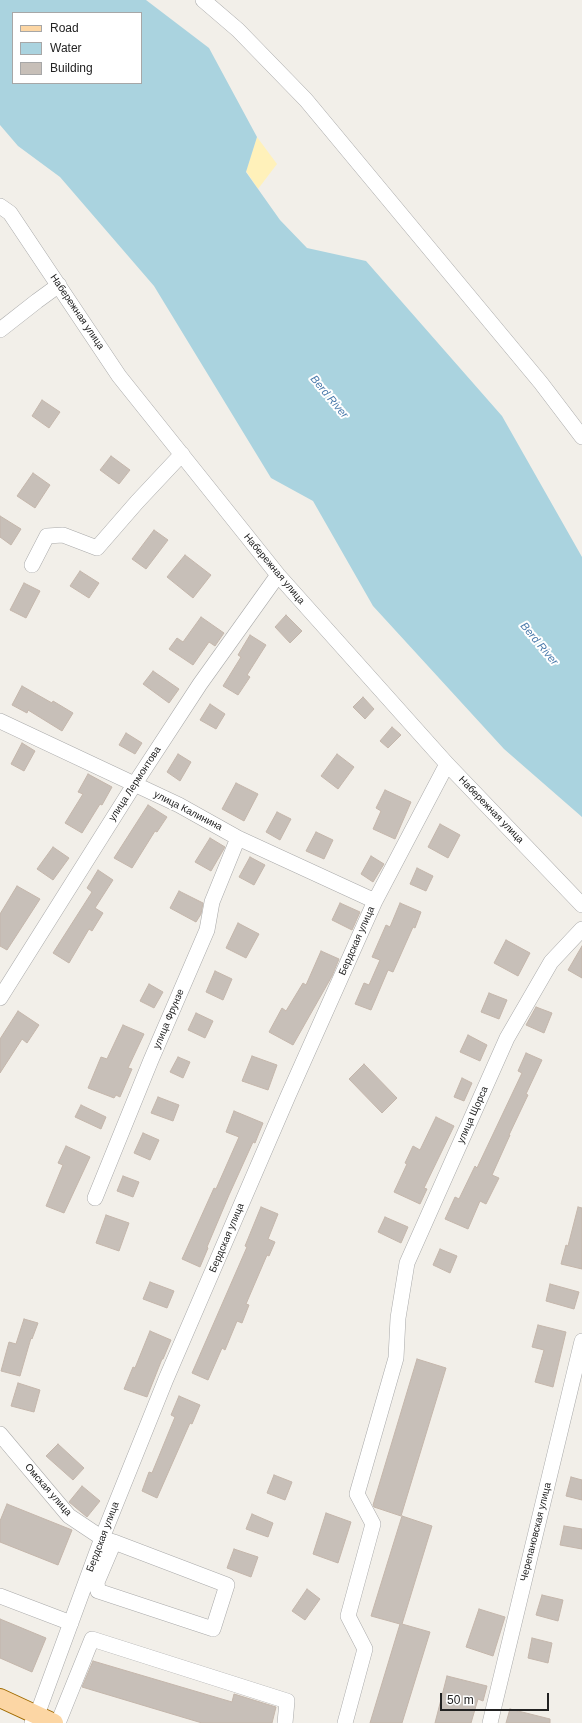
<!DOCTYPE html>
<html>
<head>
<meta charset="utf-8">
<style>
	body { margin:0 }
	#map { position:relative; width:582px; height:1723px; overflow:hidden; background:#f2efe9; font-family:Arial,sans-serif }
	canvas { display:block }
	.legend { position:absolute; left:12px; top:12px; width:130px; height:72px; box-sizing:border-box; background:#fff; border:1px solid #a7a7a7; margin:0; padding:5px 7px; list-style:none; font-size:12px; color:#222 }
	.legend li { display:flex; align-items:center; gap:8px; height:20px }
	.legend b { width:20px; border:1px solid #a7a7a7 }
	.scale { position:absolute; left:440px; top:1693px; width:109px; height:18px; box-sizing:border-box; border:2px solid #222; border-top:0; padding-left:5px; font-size:12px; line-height:14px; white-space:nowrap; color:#222; -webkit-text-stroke:3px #fff; paint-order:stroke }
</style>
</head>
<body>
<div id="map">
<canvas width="582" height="1723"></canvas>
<ul class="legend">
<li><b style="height:5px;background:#fcd6a4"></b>Road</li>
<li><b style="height:11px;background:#aad3df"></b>Water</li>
<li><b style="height:11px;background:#c7bfb8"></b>Building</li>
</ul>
<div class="scale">50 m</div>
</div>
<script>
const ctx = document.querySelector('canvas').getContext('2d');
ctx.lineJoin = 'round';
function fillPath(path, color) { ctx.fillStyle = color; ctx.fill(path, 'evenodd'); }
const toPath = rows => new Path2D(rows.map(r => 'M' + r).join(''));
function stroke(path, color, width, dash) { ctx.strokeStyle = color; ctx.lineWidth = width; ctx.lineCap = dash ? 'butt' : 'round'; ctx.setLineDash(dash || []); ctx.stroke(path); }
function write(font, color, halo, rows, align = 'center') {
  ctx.font = font + ' Arial,sans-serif'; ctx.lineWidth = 4; ctx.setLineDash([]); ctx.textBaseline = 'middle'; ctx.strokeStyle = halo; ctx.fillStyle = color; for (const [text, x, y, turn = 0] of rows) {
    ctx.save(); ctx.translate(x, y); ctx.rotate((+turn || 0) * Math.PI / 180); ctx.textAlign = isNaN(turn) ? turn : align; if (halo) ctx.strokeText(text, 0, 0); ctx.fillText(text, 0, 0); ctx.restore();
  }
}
const sand = toPath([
	[257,137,277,164,258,189,246,171]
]);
const water = toPath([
	[0,0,146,0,209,48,257,137,246,172,280,220,307,248,366,261,502,416,582,557,582,817,504,749,373,606,313,501,271,478,154,286,60,177,18,146,0,125],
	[13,13,141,13,141,83,13,83]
]);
const building = toPath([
	[42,400,60,412,49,428,32,416,42,400],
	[111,456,130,470,119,484,100,470,111,456],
	[33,473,50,485,35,508,17,496,33,473],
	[0,516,21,529,11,545,0,537,0,516],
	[154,530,168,540,146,569,132,559,154,530],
	[185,555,211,575,193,598,167,577,185,555],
	[80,571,99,583,89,598,70,586,80,571],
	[24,583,40,591,26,618,10,610,24,583],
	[286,615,302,631,290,643,275,627,286,615],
	[201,617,224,633,215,646,209,642,193,665,169,649,177,638,183,642,201,617],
	[250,635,266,645,247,675,250,677,238,695,223,686,241,657,238,655,250,635],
	[153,671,179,689,169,703,143,684,153,671],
	[22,686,52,703,53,701,73,713,62,731,28,710,27,713,12,705,22,686],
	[363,697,374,709,365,719,353,707,363,697],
	[210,704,225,714,216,729,200,720,210,704],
	[392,727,401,735,388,748,380,741,392,727],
	[126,733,142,743,135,754,119,745,126,733],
	[22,743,35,751,24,771,11,764,22,743],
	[178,754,191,762,180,781,167,772,178,754],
	[337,754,354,767,338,789,321,776,337,754],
	[88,774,112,787,102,805,100,804,82,833,65,823,83,794,78,792,88,774],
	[236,783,258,794,244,821,222,809,236,783],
	[385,790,411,802,395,839,373,829,381,811,376,808,385,790],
	[148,805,167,817,157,832,155,831,132,868,114,858,148,805],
	[277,812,291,819,280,840,266,832,277,812],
	[440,824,460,835,448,858,428,847,440,824],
	[316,832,333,840,324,859,306,851,316,832],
	[210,838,225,847,211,871,195,862,210,838],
	[53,847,69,858,53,880,37,869,53,847],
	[371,856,384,864,373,882,361,874,371,856],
	[250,857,265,865,254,885,239,877,250,857],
	[417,868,433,876,426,891,410,884,417,868],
	[98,870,113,880,95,908,103,913,92,931,89,929,69,963,53,953,92,892,87,888,98,870],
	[17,886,40,899,7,950,0,946,0,914,17,886],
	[179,891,203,903,201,914,196,922,170,908,179,891],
	[340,903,360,912,352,930,332,920,340,903],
	[400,903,421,912,415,928,413,927,393,972,388,970,371,1010,355,1004,364,983,369,985,380,960,372,957,386,925,390,927,400,903],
	[238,923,259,934,246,958,226,948,238,923],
	[506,940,530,953,518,976,494,963,506,940],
	[582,946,582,978,568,970,582,946],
	[321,951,339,959,332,976,293,1045,269,1032,282,1008,286,1011,303,983,306,985,321,951],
	[215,971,232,979,223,1000,206,992,215,971],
	[149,984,163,992,154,1008,140,1001,149,984],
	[489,993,507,1000,499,1019,481,1012,489,993],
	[536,1007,552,1013,544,1033,526,1025,536,1007],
	[18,1011,39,1025,27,1043,22,1039,0,1073,0,1039,18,1011],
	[196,1013,213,1021,205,1038,188,1030,196,1013],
	[123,1025,144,1034,128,1068,132,1069,120,1097,116,1095,114,1098,88,1088,101,1057,107,1059,123,1025],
	[468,1035,487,1045,480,1061,460,1052,468,1035],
	[526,1053,542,1060,526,1094,528,1095,509,1135,510,1135,492,1175,499,1178,486,1204,480,1201,468,1229,445,1219,455,1197,459,1199,475,1166,477,1168,522,1073,518,1071,526,1053],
	[252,1056,277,1065,268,1090,242,1081,252,1056],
	[178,1057,190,1062,183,1078,170,1072,178,1057],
	[364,1064,397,1098,382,1113,349,1079,364,1064],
	[462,1078,472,1083,464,1101,454,1097,462,1078],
	[158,1097,179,1105,173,1121,151,1113,158,1097],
	[81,1105,106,1117,101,1129,75,1117,81,1105],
	[234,1111,263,1123,255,1143,253,1142,229,1195,207,1247,208,1248,200,1267,182,1259,214,1188,216,1189,239,1137,226,1132,234,1111],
	[436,1117,454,1126,424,1188,427,1189,420,1204,394,1192,407,1164,405,1163,413,1146,420,1150,436,1117],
	[143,1133,159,1140,150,1160,134,1153,143,1133],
	[66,1146,90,1157,64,1213,46,1206,63,1165,58,1163,66,1146],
	[123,1176,139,1182,133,1197,117,1191,123,1176],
	[261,1207,278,1214,268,1239,275,1242,269,1256,267,1255,246,1304,249,1305,242,1323,237,1321,225,1350,222,1348,208,1380,192,1373,247,1247,245,1246,261,1207],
	[578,1207,582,1208,582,1269,561,1264,566,1245,568,1246,578,1207],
	[106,1215,129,1223,119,1251,96,1243,106,1215],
	[385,1217,408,1227,401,1243,378,1232,385,1217],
	[440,1249,457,1256,450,1273,433,1265,440,1249],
	[150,1282,174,1291,167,1308,143,1299,150,1282],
	[550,1284,579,1292,574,1309,546,1301,550,1284],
	[24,1319,38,1323,32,1339,31,1338,20,1376,1,1371,9,1342,16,1344,24,1319],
	[538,1325,566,1332,553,1387,535,1382,544,1350,532,1347,538,1325],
	[150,1331,171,1340,163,1359,162,1359,147,1397,124,1389,133,1367,135,1368,150,1331],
	[417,1359,446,1368,401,1516,374,1507,373,1505,417,1359],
	[18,1383,40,1390,34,1412,11,1406,18,1383],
	[179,1396,200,1405,192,1424,190,1423,157,1498,142,1491,149,1472,152,1473,175,1417,171,1415,179,1396],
	[58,1444,84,1468,73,1480,46,1456,58,1444],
	[274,1475,292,1482,285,1500,267,1493,274,1475],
	[571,1477,582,1480,582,1500,566,1496,571,1477],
	[82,1486,100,1501,87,1517,69,1502,82,1486],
	[7,1504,72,1530,58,1565,0,1542,0,1521,7,1504],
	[326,1513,351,1522,338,1563,313,1554,326,1513],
	[252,1514,273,1523,268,1537,246,1529,252,1514],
	[402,1516,432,1526,402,1624,430,1632,402,1723,370,1723,400,1624,371,1616,402,1516],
	[564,1526,582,1529,582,1549,560,1545,564,1526],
	[234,1549,258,1557,251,1577,227,1568,234,1549],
	[307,1589,320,1599,305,1620,292,1611,307,1589],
	[542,1595,563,1600,558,1621,536,1615,542,1595],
	[479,1609,505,1617,493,1656,466,1647,479,1609],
	[0,1619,46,1638,32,1672,0,1658,0,1619],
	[532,1638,552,1643,548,1663,528,1658,532,1638],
	[93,1661,232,1702,234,1694,276,1707,272,1723,202,1723,82,1687,93,1661],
	[447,1676,487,1686,483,1701,478,1699,471,1723,435,1723,447,1676],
	[510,1709,550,1719,550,1723,506,1723,510,1709]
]);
const minor = toPath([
	[203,0,238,30,306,100,541,383,582,437],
	[0,206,10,213,119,376,278,575,447,764,582,905],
	[0,330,37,301,59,285],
	[32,565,47,536,63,535,97,548,137,502,182,454],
	[0,721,179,805,238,838,375,901],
	[0,998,134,785,200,684,278,575],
	[95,1198,151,1060,207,930,212,902,238,838],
	[0,1434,69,1516,102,1538,114,1542,227,1585,213,1629,98,1591,97,1582,114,1542],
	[0,1596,71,1623],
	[32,1723,37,1715,102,1538,166,1379,288,1096,375,901,447,764],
	[58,1723,92,1639,287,1701,285,1723],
	[345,1723,365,1649,348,1616,373,1524,357,1494,396,1358,398,1318,407,1263,507,1038,551,962,582,929],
	[490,1723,582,1341]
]);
const major = toPath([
	[0,1698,54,1723]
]);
const streetNames = [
	["Набережная улица",77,312,56],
	["Набережная улица",274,569,50],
	["улица Лермонтова",135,784,-57],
	["Набережная улица",491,810,46],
	["улица Калинина",188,811,27],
	["Бердская улица",357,941,-66],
	["улица Фрунзе",169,1019,-67],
	["улица Щорса",473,1115,-66],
	["Бердская улица",227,1238,-67],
	["Омская улица",48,1490,49],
	["Черепановская улица",536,1532,-76],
	["Бердская улица",103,1537,-69]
];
const waterNames = [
	["Berd River",329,397,50],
	["Berd River",539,644,50]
];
fillPath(sand, '#fff1ba');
fillPath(water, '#aad3df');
fillPath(building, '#c7bfb8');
stroke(building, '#c4b6ab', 1);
stroke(minor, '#a9a9a9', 16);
stroke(major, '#a06b00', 20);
stroke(minor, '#fff', 15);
stroke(major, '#fcd6a4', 18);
write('10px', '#222', '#fff', streetNames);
write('italic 11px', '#4a7aab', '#fff', waterNames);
</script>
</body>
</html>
